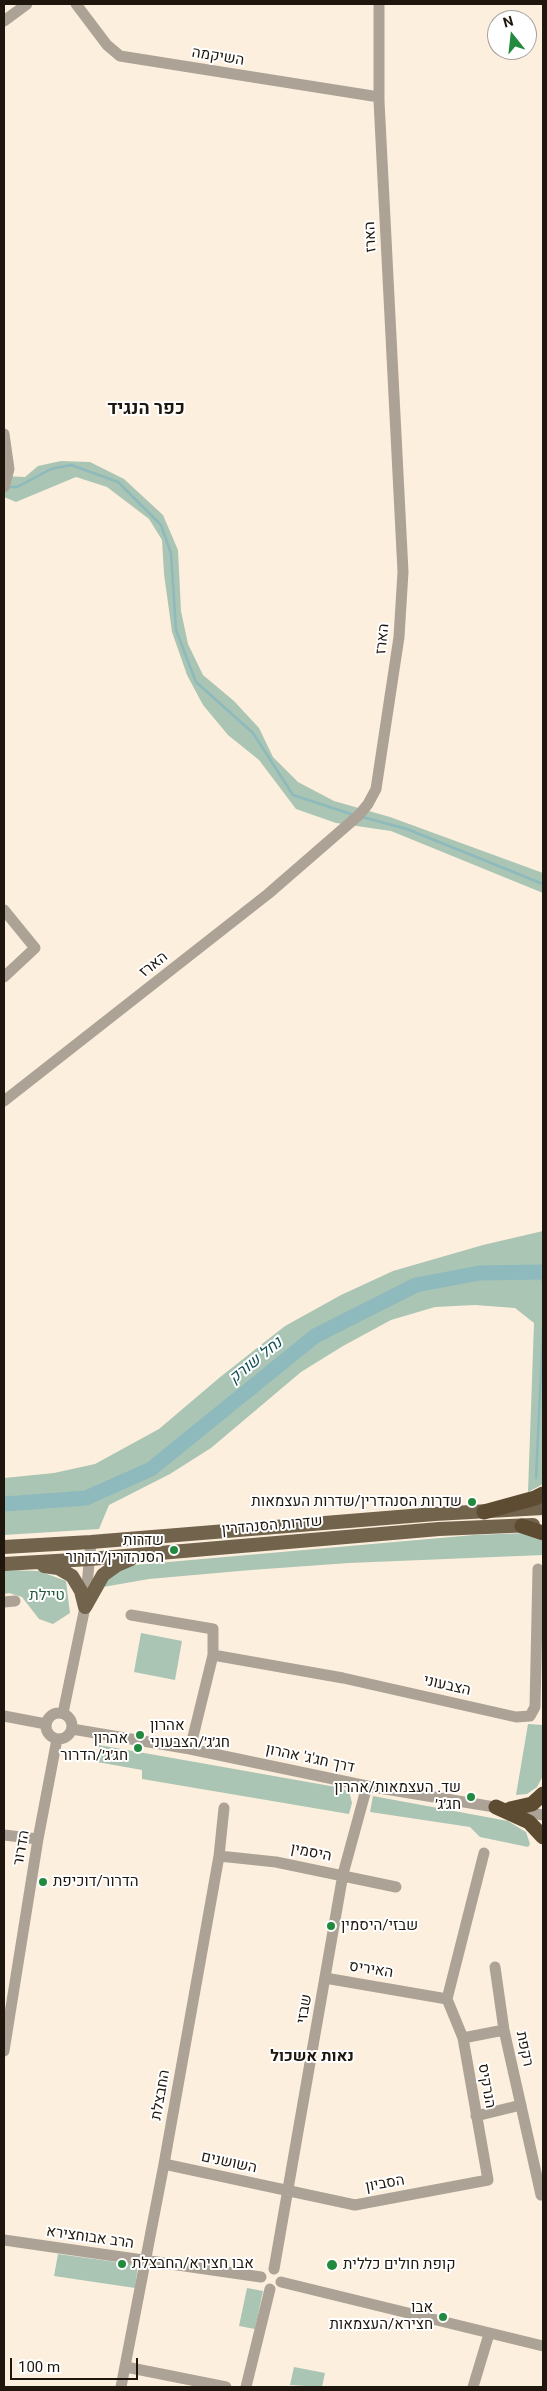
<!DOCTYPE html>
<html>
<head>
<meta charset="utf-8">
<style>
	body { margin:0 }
	#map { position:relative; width:547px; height:2391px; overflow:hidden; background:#fdefde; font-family:Roboto,sans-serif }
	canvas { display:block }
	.frame { position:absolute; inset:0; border:5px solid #1f170d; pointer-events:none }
	.north { position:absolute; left:487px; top:10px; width:50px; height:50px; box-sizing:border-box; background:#fff; border:1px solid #a5a29e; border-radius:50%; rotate:344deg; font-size:14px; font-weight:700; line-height:20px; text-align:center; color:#1f170d }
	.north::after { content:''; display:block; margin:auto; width:18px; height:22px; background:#228a3f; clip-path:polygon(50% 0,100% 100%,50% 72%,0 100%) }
	.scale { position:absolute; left:10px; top:2358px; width:128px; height:22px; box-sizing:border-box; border:2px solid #1f170d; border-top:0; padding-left:6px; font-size:15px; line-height:18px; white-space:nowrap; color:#1f170d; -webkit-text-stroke:4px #fff; paint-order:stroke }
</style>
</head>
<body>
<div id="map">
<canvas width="547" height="2391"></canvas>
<div class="frame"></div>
<div class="north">N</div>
<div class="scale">100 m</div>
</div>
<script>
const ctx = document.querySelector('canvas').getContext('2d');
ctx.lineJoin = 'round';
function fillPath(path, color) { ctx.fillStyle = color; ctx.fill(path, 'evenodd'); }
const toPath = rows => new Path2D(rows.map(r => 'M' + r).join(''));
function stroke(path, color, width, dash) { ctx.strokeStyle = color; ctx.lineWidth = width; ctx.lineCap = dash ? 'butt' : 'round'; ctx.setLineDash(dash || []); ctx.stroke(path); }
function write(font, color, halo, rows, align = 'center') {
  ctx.font = font + ' Roboto,Heebo,sans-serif'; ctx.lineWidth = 4; ctx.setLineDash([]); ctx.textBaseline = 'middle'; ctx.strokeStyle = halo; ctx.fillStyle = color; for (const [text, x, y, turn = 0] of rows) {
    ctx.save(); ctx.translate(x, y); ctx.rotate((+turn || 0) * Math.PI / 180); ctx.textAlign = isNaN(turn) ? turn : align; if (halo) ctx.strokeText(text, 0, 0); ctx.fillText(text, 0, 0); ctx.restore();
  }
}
const green = toPath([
	[61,461,90,462,124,479,163,515,178,550,181,611,188,644,203,675,234,701,259,728,273,757,298,782,334,801,390,817,543,873,543,893,391,831,336,823,296,809,259,760,228,735,203,705,187,675,172,632,164,574,162,540,149,519,107,487,76,477,16,502,4,497,4,476,25,477,38,466],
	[543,1231,543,1484,528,1492,534,1323,515,1308,475,1305,435,1307,391,1320,343,1346,301,1372,211,1448,170,1474,109,1505,99,1529,4,1535,4,1478,54,1473,95,1464,159,1429,219,1378,285,1326,341,1295,393,1271,483,1245],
	[526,1533,543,1541,543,1555,349,1563,251,1570,149,1579,103,1587,103,1580,123,1566,474,1535],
	[4,1570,39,1571,66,1581,70,1613,53,1624,39,1619,22,1597,9,1593,4,1594],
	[141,1633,182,1641,175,1680,134,1672],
	[528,1724,543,1725,543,1776,537,1787,527,1794,516,1795],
	[99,1745,336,1787,349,1791,352,1803,349,1814,142,1779,142,1770,97,1762],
	[373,1796,508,1821,526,1832,530,1844,528,1847,480,1837,470,1827,370,1812],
	[58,2254,138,2265,135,2288,54,2276],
	[247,2288,263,2291,255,2329,239,2326],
	[294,2367,325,2373,322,2387,290,2385]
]);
const stream = toPath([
	[7,487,17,487,51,469,71,465,118,482,161,525,171,553,176,630,196,682,253,733,293,795,354,815],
	[362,817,407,829,543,884],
	[534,1272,541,1276,543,1282],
	[536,1478,543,1328]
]);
const river = toPath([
	[4,1504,86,1498,151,1469,315,1336,416,1285,479,1273,543,1272]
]);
const minor = toPath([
	[76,4,107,45,120,56,379,97],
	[4,21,27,4],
	[4,434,9,469,4,487],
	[4,910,35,948,4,977],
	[4,1101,268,894,359,815,368,804,376,789,399,637,403,572,379,101,379,4],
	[4,1602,15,1601],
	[131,1615,213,1629,213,1655],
	'46 1726a13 13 0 1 1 26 0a13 13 0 1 1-26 0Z',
	[63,1713,85,1607,91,1542],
	[4,1716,46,1724],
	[72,1729,190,1749,367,1786,543,1815],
	[190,1749,213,1655,343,1678,516,1717,530,1716,535,1707,538,1569],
	[4,1835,38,1839],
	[219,1856,276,1862,396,1887],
	[495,1967,504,2030,541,2195],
	[447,1999,484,1853],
	[463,2038,504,2030],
	[4,2051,38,1839,57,1739],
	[476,2116,521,2105],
	[164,2164,355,2205,488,2180,463,2038,447,1999,325,1978],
	[4,2240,261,2277],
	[274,2269,343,1874,367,1786],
	[281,2282,543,2346],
	[126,2367,226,2387],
	[121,2387,164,2164,219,1856,224,1808],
	[246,2387,270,2289],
	[473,2387,489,2334]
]);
const major = toPath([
	[4,1547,91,1542,435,1514,543,1508],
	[4,1564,90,1559,439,1529,533,1525],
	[44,1566,58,1568,72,1576,81,1591,85,1607],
	[85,1607,103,1575,117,1565,131,1559]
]);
const highway = toPath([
	[484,1512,535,1498,543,1494],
	[522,1526,543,1533],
	[496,1807,529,1822,543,1837],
	[510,1809,532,1804,543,1794]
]);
const markers = [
	[472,1502,5,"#228a3f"],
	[174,1550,5,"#228a3f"],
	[140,1735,5,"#228a3f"],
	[138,1748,5,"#228a3f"],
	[471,1797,5,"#228a3f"],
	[43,1882,5,"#228a3f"],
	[331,1926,5,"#228a3f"],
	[122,2264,5,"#228a3f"],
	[332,2265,6,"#228a3f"],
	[443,2317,5,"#228a3f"]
];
const streetNames = [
	["השיקמה",218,57,9],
	["הארז",371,237,-93],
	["הארז",383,639,-84],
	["הארז",154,965,-38],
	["שדרות הסנהדרין",272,1526,-5],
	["הצבעוני",447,1686,13],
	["דרך חג'ג' אהרון",310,1759,12],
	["הדרור",22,1848,-80],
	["היסמין",311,1853,11],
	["האיריס",371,1970,9],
	["שבזי",305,2009,-80],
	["רקפת",524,2049,78],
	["הנרקיס",486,2086,80],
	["החבצלת",161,2095,-80],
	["השושנים",229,2163,12],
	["הסביון",385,2184,-10],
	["הרב אבוחצירא",90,2238,8]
];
const poiNames = [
	["שדרות הסנהדרין/שדרות העצמאות",462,1502],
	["שדרות",164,1541],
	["הסנהדרין/הדרור",164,1558],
	["אהרון",150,1726,"left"],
	["חג׳ג׳/הצבעוני",150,1743,"left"],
	["אהרון",128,1739],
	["חג׳ג׳/הדרור",128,1756],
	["שד. העצמאות/אהרון",461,1788],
	["חג׳ג׳",461,1805],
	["הדרור/דוכיפת",53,1882,"left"],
	["שבזי/היסמין",341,1926,"left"],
	["אבו חצירא/החבצלת",132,2264,"left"],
	["קופת חולים כללית",343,2265,"left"],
	["אבו",433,2308],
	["חצירא/העצמאות",433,2325]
];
const parkNames = [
	["טיילת",47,1596]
];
const waterNames = [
	["נחל שורק",256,1361,-39]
];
const neighbourhoodNames = [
	["נאות אשכול",312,2057]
];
const quarterNames = [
	["כפר הנגיד",146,409]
];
fillPath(green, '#aac5b4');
stroke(stream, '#8eb9bd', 2.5);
stroke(river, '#8eb9bd', 15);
stroke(minor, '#aca396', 11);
stroke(major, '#72634c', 14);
stroke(highway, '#5e4c32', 15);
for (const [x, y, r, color] of markers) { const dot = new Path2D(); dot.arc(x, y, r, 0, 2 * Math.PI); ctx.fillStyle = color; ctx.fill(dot); stroke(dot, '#fff', 2); }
write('15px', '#1f170d', '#fff', streetNames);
write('15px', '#1f170d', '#fff', poiNames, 'right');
write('15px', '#235b3f', '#fff', parkNames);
write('italic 16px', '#104f54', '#fff', waterNames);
write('bold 16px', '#1f170d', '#fff', neighbourhoodNames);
write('bold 18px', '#1f170d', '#fff', quarterNames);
</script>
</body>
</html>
